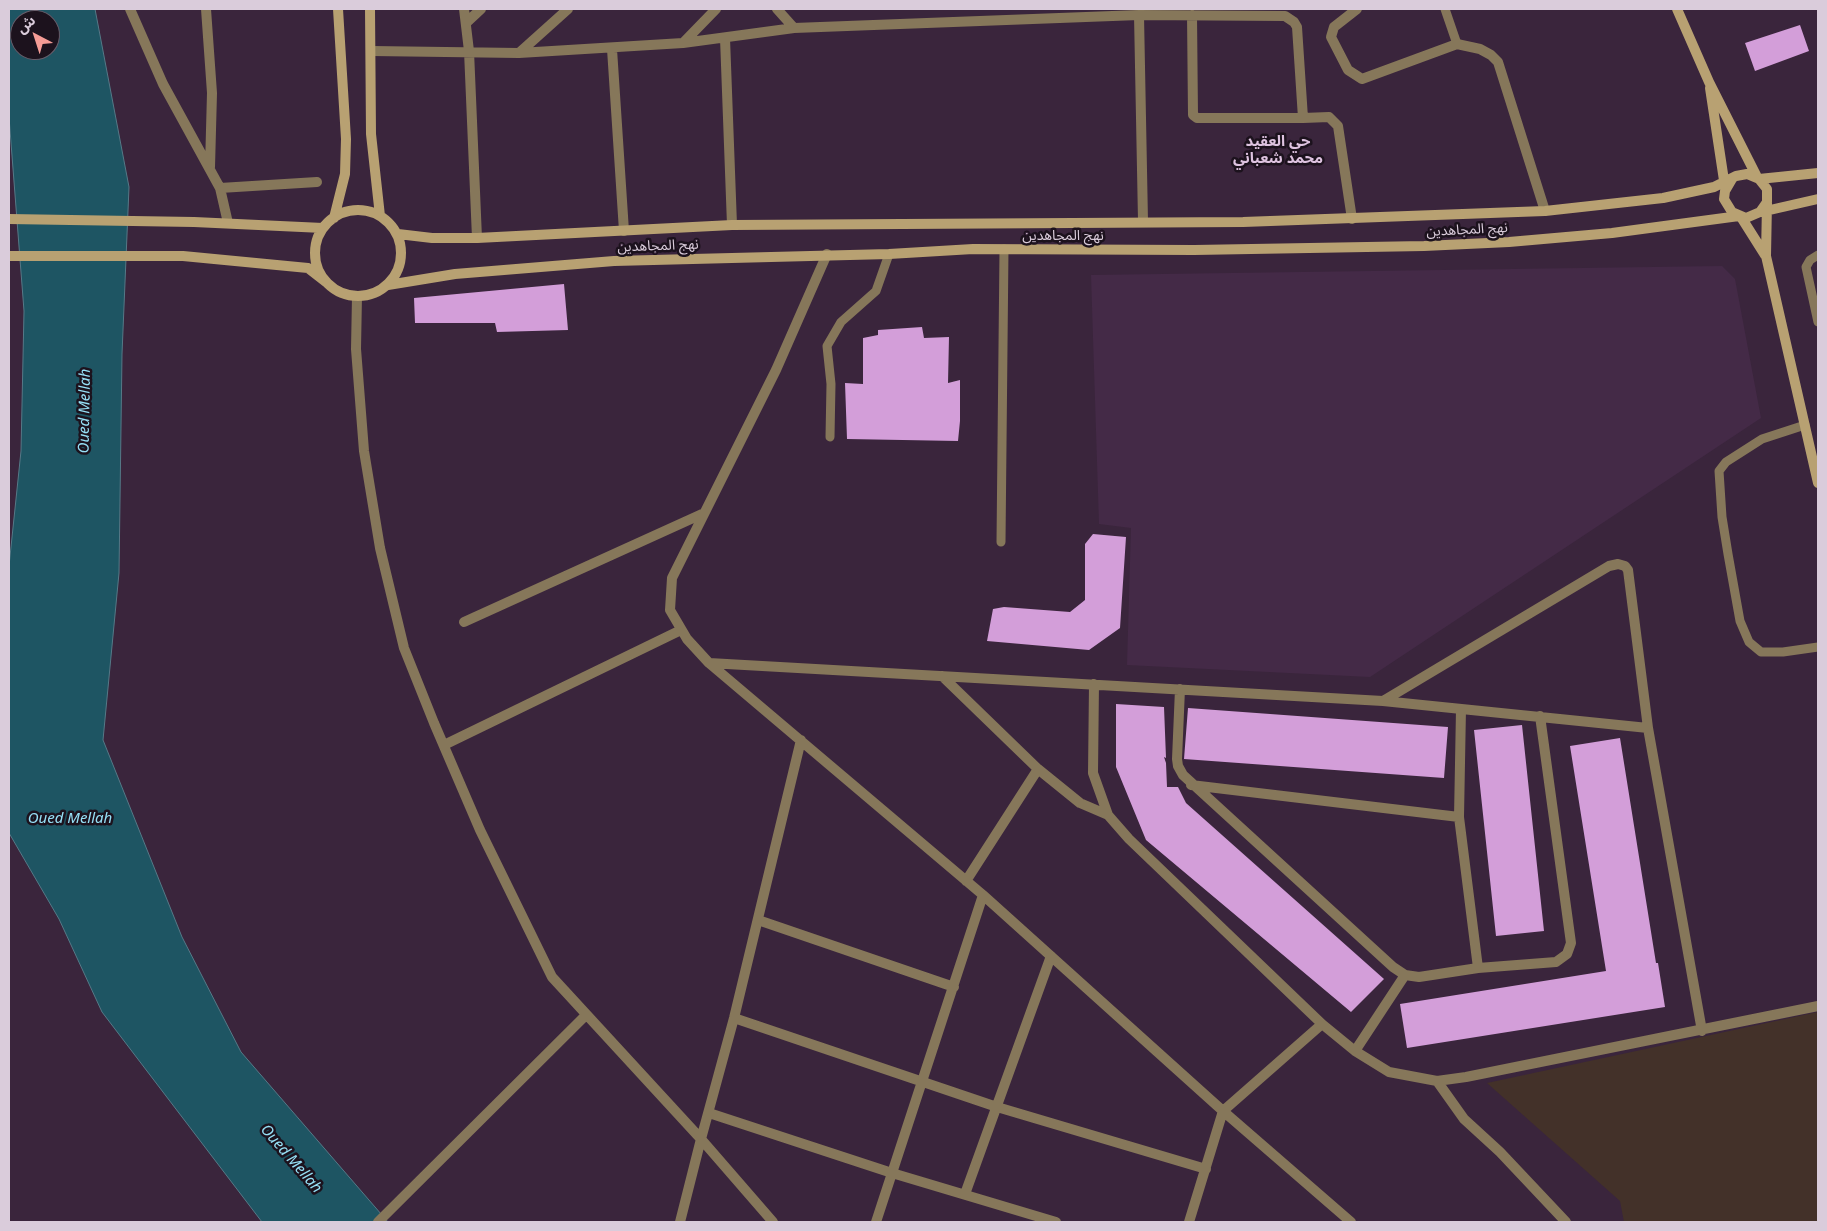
<!DOCTYPE html>
<html>
<head>
<meta charset="utf-8">
<style>
	body { margin:0 }
	#map { position:relative; width:1827px; height:1231px; overflow:hidden; background:#3a253c; font-family:"Noto Sans","Noto Sans Arabic",sans-serif }
	canvas { display:block }
	.frame { position:absolute; inset:0; border:10px solid #daccdb; pointer-events:none }
	.north { position:absolute; left:10px; top:10px; width:50px; height:50px; box-sizing:border-box; background:#1c121d; border:1px solid #685c69; border-radius:50%; rotate:320deg; font-size:14px; font-weight:700; line-height:20px; text-align:center; color:#daccdb }
	.north::after { content:''; display:block; margin:auto; width:18px; height:22px; background:#f59c96; clip-path:polygon(50% 0,100% 100%,50% 72%,0 100%) }
</style>
</head>
<body>
<div id="map">
<canvas width="1827" height="1231"></canvas>
<div class="frame"></div>
<div class="north">ش</div>
</div>
<script>
const ctx = document.querySelector('canvas').getContext('2d');
ctx.lineJoin = 'round';
function fillPath(path, color) { ctx.fillStyle = color; ctx.fill(path, 'evenodd'); }
const toPath = rows => new Path2D(rows.map(r => 'M' + r).join(''));
function stroke(path, color, width, dash) { ctx.strokeStyle = color; ctx.lineWidth = width; ctx.lineCap = dash ? 'butt' : 'round'; ctx.setLineDash(dash || []); ctx.stroke(path); }
function write(font, color, halo, rows, align = 'center') {
  ctx.font = font + ' "Noto Sans","Noto Sans Arabic",sans-serif'; ctx.lineWidth = 5; ctx.setLineDash([]); ctx.textBaseline = 'middle'; ctx.strokeStyle = halo; ctx.fillStyle = color; for (const [text, x, y, turn = 0] of rows) {
    ctx.save(); ctx.translate(x, y); ctx.rotate((+turn || 0) * Math.PI / 180); ctx.textAlign = isNaN(turn) ? turn : align; if (halo) ctx.strokeText(text, 0, 0); ctx.fillText(text, 0, 0); ctx.restore();
  }
}
const built = toPath([
	[1722,266,1735,279,1761,418,1370,677,1127,665,1131,528,1099,524,1091,275]
]);
const medical = toPath([
	[1818,1012,1818,1222,1624,1222,1620,1201,1487,1083]
]);
const water = toPath([
	[9,9,95,9,129,187,122,354,119,573,103,740,182,937,241,1052,388,1222,262,1222,102,1012,59,919,9,833,9,566,21,451,24,311,9,117,9,9],
	[20,20,50,20,50,50,20,50,20,20]
]);
const building = toPath([
	[1800,25,1809,51,1755,71,1745,43],
	[564,284,568,330,497,332,495,323,415,323,414,298],
	[922,327,924,338,949,337,948,383,960,380,960,421,958,441,847,439,845,383,863,384,863,338,878,335,878,330],
	[1093,534,1126,537,1120,628,1089,650,987,641,993,609,1004,607,1070,612,1085,600,1085,544],
	[1116,704,1164,707,1166,758,1164,757,1166,763,1167,787,1178,787,1186,803,1384,979,1351,1012,1146,840,1116,767],
	[1188,708,1448,727,1444,778,1184,759],
	[1522,725,1544,931,1496,936,1474,730],
	[1620,738,1656,963,1658,963,1665,1007,1407,1048,1400,1004,1606,971,1570,746]
]);
const lane = toPath([
	[1445,9,1457,44],
	[1818,255,1810,260,1806,267,1818,322],
	[1805,425,1762,439,1726,462,1719,471,1722,517,1728,554,1740,621,1749,642,1761,652,1783,652,1818,647],
	[830,437,831,384,827,346,841,322,876,291,889,254],
	[1001,542,1004,249]
]);
const street = toPath([
	[130,9,163,84,220,188,228,223],
	[206,9,212,93,210,167],
	[464,9,469,51,477,238],
	[777,9,794,28],
	[1357,9,1334,27,1331,37,1348,70,1362,79,1457,44,1480,49,1491,55,1498,62,1545,211],
	[1139,15,1143,221],
	[1192,15,1193,115,1197,118,1303,118],
	[466,23,481,9],
	[725,38,732,225],
	[683,43,716,9],
	[612,49,624,231],
	[372,51,519,53,683,43,794,28,1139,15,1285,16,1294,22,1297,27,1303,118,1329,117,1338,126,1352,219],
	[519,53,568,9],
	[220,188,317,182],
	[827,254,776,370,672,578,670,610,687,639,709,663,983,895,1223,1111,1351,1222],
	[357,296,356,349,364,451,380,548,404,648,434,723,480,830,552,977,701,1139,734,1018,801,740],
	[464,622,702,514],
	[709,663,1383,701,1648,728],
	[942,676,1038,769,1080,803,1108,815],
	[1094,684,1093,773,1108,815,1129,839,1322,1024],
	[1180,689,1177,759,1178,766,1183,775,1393,967,1405,975,1419,977,1478,968,1556,962,1567,954,1571,943,1540,716],
	[1383,701,1609,566,1618,564,1625,566,1628,570,1648,728,1702,1031],
	[1461,709,1459,817,1478,968],
	[444,745,681,630],
	[1191,785,1459,817],
	[966,881,1038,769],
	[758,920,954,987],
	[734,1018,997,1107,1206,1169],
	[1355,1051,1405,975],
	[1437,1081,1464,1119,1500,1152,1566,1222],
	[709,1113,892,1173,1056,1222],
	[965,1194,1051,956],
	[378,1222,586,1015],
	[680,1222,701,1139,773,1222],
	[876,1222,983,895],
	[1189,1222,1223,1111,1322,1024,1355,1051,1389,1072,1437,1081,1466,1077,1818,1006]
]);
const secondary = toPath([
	[370,9,371,134,380,216],
	[1677,9,1709,82,1757,177],
	[1710,88,1725,187],
	[1759,179,1818,173],
	[1767,203,1766,256,1818,483],
	'315 253a43 43 0 1 1 86 0a43 43 0 1 1-86 0Z',
	[1761,212,1818,199],
	[1741,217,1765,255],
	[334,218,345,174,346,139,338,9],
	[9,219,194,222,323,228],
	[398,234,432,238,477,238,732,225,1243,222,1545,211,1663,198,1714,187,1736,176,1747,174,1759,179,1767,189,1767,202,1760,212,1746,218,1732,212,1724,199,1725,191,1732,179],
	[9,256,183,256,308,268,326,282],
	[388,285,455,274,614,261,889,254,973,249,1194,250,1424,246,1509,242,1612,233,1739,216]
]);
const streetNames = [
	["نهج المجاهدين",1467,230,-3],
	["نهج المجاهدين",1063,236],
	["نهج المجاهدين",658,246,-2]
];
const neighbourhoodNames = [
	["حي العقيد",1278,142],
	["محمد شعباني",1278,159]
];
const waterNames = [
	["Oued Mellah",85,411,-89],
	["Oued Mellah",70,819],
	["Oued Mellah",291,1159,49]
];
fillPath(built, '#442a47');
fillPath(medical, '#433129');
fillPath(water, '#1e5563');
stroke(water, '#567987', 1);
fillPath(building, '#d39ed9');
stroke(lane, '#86775a', 9);
stroke(street, '#86775a', 10);
stroke(secondary, '#b8a172', 10);
write('14px', '#daccdb', '#1c121d', streetNames);
write('bold 15px', '#dec3e0', '#1c121d', neighbourhoodNames);
write('italic 15px', '#96e0f6', '#1c121d', waterNames);
</script>
</body>
</html>
